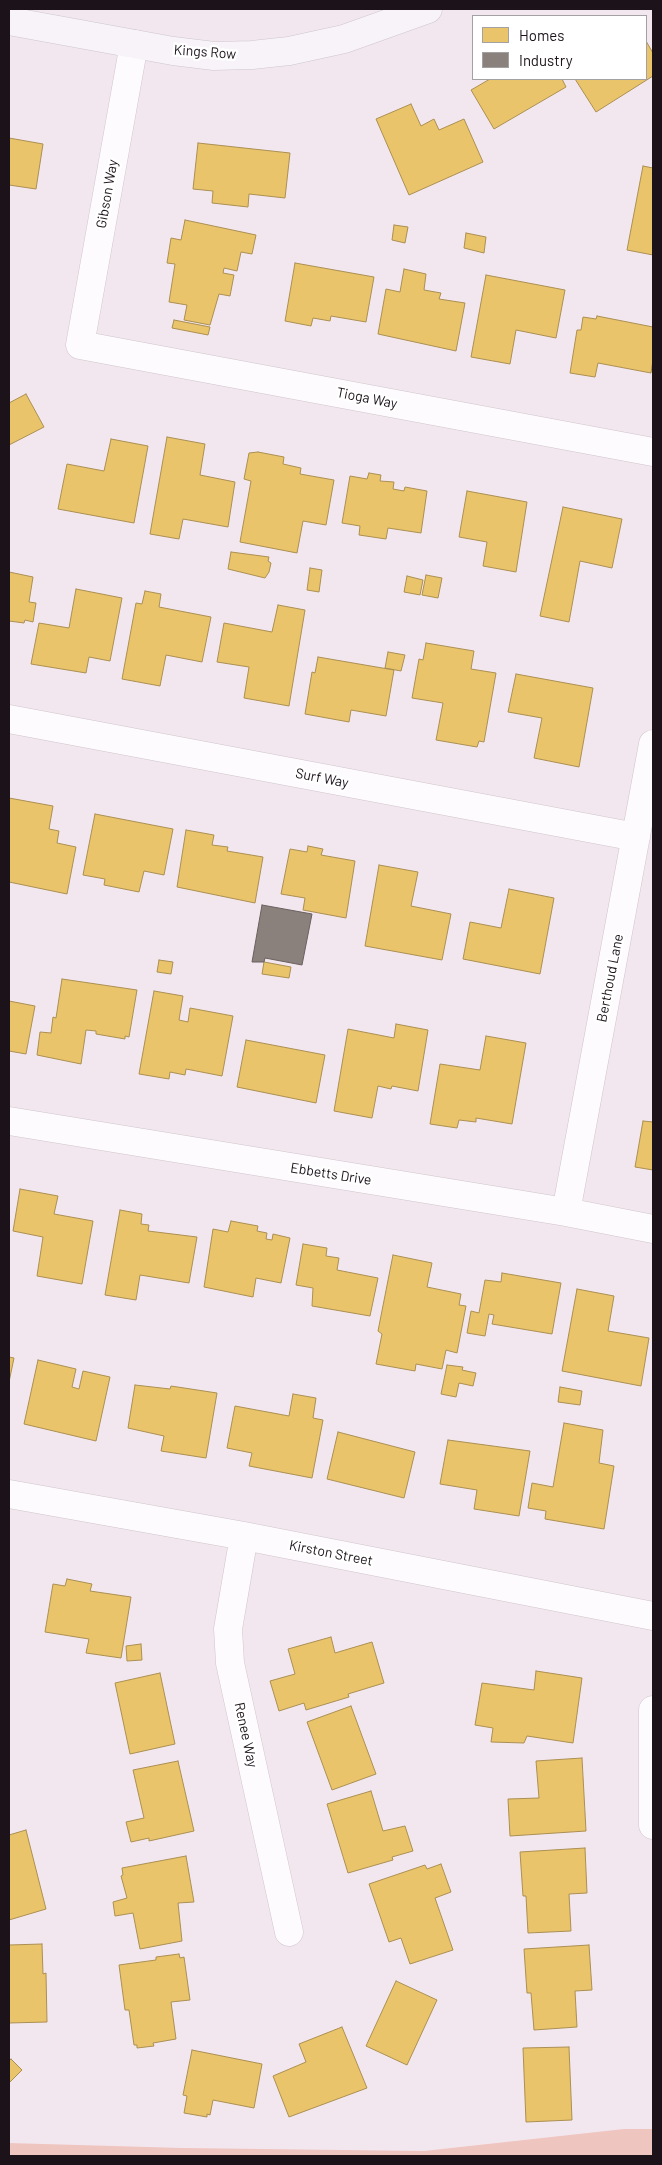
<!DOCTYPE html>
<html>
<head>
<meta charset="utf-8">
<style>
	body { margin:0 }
	#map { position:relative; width:662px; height:2165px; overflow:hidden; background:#f3e7ef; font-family:Barlow,sans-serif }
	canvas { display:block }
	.frame { position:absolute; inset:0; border:10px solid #1b1319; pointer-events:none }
	.legend { position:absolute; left:472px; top:15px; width:175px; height:65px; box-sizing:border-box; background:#fff; border:1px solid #a4a1a3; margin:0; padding:6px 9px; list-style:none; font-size:15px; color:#1b1319 }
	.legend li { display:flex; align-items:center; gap:10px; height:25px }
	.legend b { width:25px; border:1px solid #a4a1a3 }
</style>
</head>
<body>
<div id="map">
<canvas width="662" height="2165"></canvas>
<div class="frame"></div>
<ul class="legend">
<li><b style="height:14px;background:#e9c46a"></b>Homes</li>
<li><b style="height:14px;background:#8a817c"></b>Industry</li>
</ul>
</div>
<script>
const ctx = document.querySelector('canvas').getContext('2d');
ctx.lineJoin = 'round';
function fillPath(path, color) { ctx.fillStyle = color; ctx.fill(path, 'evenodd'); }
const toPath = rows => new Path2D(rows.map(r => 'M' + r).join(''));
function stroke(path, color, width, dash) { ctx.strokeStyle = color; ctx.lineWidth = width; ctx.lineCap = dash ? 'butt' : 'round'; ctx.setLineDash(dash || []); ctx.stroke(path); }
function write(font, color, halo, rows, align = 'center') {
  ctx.font = font + ' Barlow,sans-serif'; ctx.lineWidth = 5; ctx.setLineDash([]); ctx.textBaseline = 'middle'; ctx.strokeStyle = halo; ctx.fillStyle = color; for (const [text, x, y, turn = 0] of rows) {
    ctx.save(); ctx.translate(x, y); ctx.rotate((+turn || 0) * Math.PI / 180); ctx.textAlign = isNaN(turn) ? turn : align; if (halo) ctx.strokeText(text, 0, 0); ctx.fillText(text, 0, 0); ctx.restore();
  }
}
const green = toPath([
	[624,2129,653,2129,653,2156,9,2156,9,2143,182,2148,424,2151]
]);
const homes = toPath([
	[646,41,653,53,653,76,596,112,575,79,646,79,646,41],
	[490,79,562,79,566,87,494,129,471,90,490,79],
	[411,104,421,126,434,119,439,130,464,119,483,162,409,195,376,119,411,104],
	[9,138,43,144,36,189,9,185,9,138],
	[198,143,290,153,285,198,249,194,248,207,212,203,213,191,193,189,198,143],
	[643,166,653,168,653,255,627,250,643,166],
	[185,220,256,235,252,254,241,252,237,271,224,268,223,273,234,275,230,296,219,294,210,325,184,320,187,305,169,302,175,264,167,263,171,238,181,240,185,220],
	[394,225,408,227,405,243,392,240,394,225],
	[466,233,486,237,484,253,464,248,466,233],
	[295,263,374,277,366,322,331,316,330,321,313,318,311,326,285,321,295,263],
	[404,269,426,274,424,290,441,293,439,299,465,303,456,351,378,334,386,289,400,292,404,269],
	[486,275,565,290,556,338,516,330,510,364,471,357,486,275],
	[597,316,653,327,653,360,651,373,598,363,595,377,570,373,577,330,581,330,583,317,596,319,597,316],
	[174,320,210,327,208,335,172,328,174,320],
	[26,394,44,427,9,445,9,403,26,394],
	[167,437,205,444,200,475,235,482,228,527,183,519,179,539,150,534,167,437],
	[111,439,148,446,134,523,58,509,67,464,104,471,111,439],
	[258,452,284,457,283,464,301,468,300,474,334,480,326,525,303,521,297,553,240,542,251,481,244,479,249,453,258,452],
	[369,473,381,475,380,481,394,482,393,489,404,491,405,487,427,491,421,533,388,528,386,539,359,535,360,526,342,523,350,476,367,479,369,473],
	[467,491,527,502,516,572,483,566,487,542,459,537,467,491],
	[563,507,622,519,612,568,580,561,569,622,540,616,563,507],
	[231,552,269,557,268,561,271,563,269,572,265,578,228,569,231,552],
	[310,568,322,570,319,592,307,590,310,568],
	[9,572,33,577,29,602,36,603,33,622,25,620,24,623,9,621,9,572],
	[426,575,442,578,438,598,422,595,426,575],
	[407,576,423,580,420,595,404,592,407,576],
	[76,589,122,598,110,661,89,657,86,673,31,664,39,623,69,628,76,589],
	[145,591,161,594,159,607,211,617,202,662,166,655,160,686,122,679,136,603,142,604,145,591],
	[278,605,305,610,289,706,244,698,249,667,217,662,224,623,272,632,278,605],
	[426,643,474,651,471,669,496,673,484,742,479,741,477,747,436,740,443,703,412,698,419,659,423,660,426,643],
	[388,652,405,655,401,671,385,668,388,652],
	[318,657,394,670,386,716,351,710,349,722,305,714,312,672,315,673,318,657],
	[516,674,593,688,579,767,534,758,542,718,508,712,516,674],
	[9,798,53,806,49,829,59,831,57,843,76,847,67,894,9,882,9,798],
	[95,814,173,829,164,875,144,871,139,892,104,885,105,879,83,875,95,814],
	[186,830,214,835,212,845,228,847,227,851,263,857,255,903,177,887,186,830],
	[308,846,323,849,321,855,355,861,346,918,303,910,305,898,281,894,290,849,307,852,308,846],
	[379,865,418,872,411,906,451,914,442,960,365,946,379,865],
	[509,889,554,898,540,974,463,959,470,922,501,928,509,889],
	[159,960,173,962,171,974,157,972,159,960],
	[264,962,291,967,289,978,262,974,264,962],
	[62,979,137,990,129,1037,125,1036,125,1039,96,1034,96,1031,86,1030,81,1064,37,1055,40,1032,51,1033,53,1017,56,1018,62,979],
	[154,991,183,996,179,1020,188,1022,190,1008,233,1016,222,1076,186,1069,185,1075,170,1072,169,1079,139,1074,154,991],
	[9,1001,35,1006,26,1054,9,1051,9,1001],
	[396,1024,428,1030,418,1091,392,1086,391,1089,378,1086,372,1118,334,1111,348,1029,394,1038,396,1024],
	[486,1036,526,1043,512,1124,476,1118,476,1122,459,1120,457,1128,430,1124,440,1064,480,1070,486,1036],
	[246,1040,325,1055,316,1103,237,1087,246,1040],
	[643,1121,653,1122,653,1170,635,1167,643,1121],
	[20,1189,58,1196,54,1214,93,1221,82,1284,37,1276,43,1237,13,1231,20,1189],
	[120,1210,142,1214,141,1224,149,1225,148,1231,197,1237,189,1283,140,1275,136,1300,105,1295,120,1210],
	[231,1221,258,1226,257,1231,267,1233,266,1239,272,1240,273,1234,290,1238,281,1283,256,1278,253,1297,204,1287,213,1229,228,1232,231,1221],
	[303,1244,327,1248,326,1256,339,1258,337,1270,378,1278,370,1316,312,1306,313,1288,296,1285,303,1244],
	[393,1255,432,1263,427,1287,461,1294,459,1305,466,1306,457,1353,446,1350,442,1369,416,1364,415,1371,376,1364,382,1334,378,1331,393,1255],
	[502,1273,561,1283,552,1334,492,1324,494,1315,489,1314,485,1336,467,1333,471,1311,479,1313,485,1280,501,1282,502,1273],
	[577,1289,614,1296,608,1331,649,1338,641,1386,562,1371,577,1289],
	[9,1357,14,1358,9,1382,9,1357],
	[38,1360,76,1369,72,1387,79,1389,83,1371,110,1377,96,1441,24,1424,38,1360],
	[447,1365,463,1367,462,1370,476,1373,473,1386,459,1383,456,1397,441,1394,447,1365],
	[135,1385,170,1389,171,1386,217,1393,206,1458,161,1451,164,1436,128,1428,135,1385],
	[560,1387,582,1391,580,1405,558,1402,560,1387],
	[293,1394,316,1398,313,1418,323,1420,312,1478,249,1466,252,1453,227,1448,235,1406,289,1416,293,1394],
	[564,1423,603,1430,599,1463,614,1466,604,1529,545,1519,546,1511,528,1508,532,1483,553,1487,564,1423],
	[338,1432,415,1452,404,1498,327,1479,338,1432],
	[448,1440,530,1451,519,1516,474,1509,477,1490,440,1484,448,1440],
	[67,1579,92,1584,90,1591,131,1597,121,1658,86,1653,89,1639,45,1632,53,1584,65,1586,67,1579],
	[331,1637,335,1653,372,1642,384,1683,348,1694,349,1697,306,1710,304,1703,279,1711,270,1681,295,1674,288,1649,331,1637],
	[141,1644,142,1660,127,1661,126,1646,141,1644],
	[536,1671,582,1678,573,1743,527,1736,524,1743,491,1742,493,1728,475,1725,482,1683,534,1690,536,1671],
	[160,1673,175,1744,130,1754,115,1683,160,1673],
	[351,1706,376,1774,332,1790,307,1722,351,1706],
	[582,1758,586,1831,510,1836,508,1799,539,1798,536,1761,582,1758],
	[178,1761,194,1831,149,1841,149,1838,131,1842,126,1822,144,1818,133,1770,178,1761],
	[371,1791,383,1831,405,1826,413,1851,392,1857,393,1860,348,1873,327,1804,371,1791],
	[26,1830,46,1909,9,1920,9,1835,26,1830],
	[585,1848,587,1893,569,1894,571,1931,528,1933,526,1896,523,1896,520,1852,585,1848],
	[186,1856,194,1902,178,1903,182,1941,140,1949,133,1913,115,1916,113,1902,127,1898,121,1876,123,1875,122,1868,186,1856],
	[441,1864,451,1892,435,1898,453,1950,410,1964,401,1938,389,1942,369,1884,425,1865,427,1869,441,1864],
	[42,1944,43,1974,46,1973,47,2022,9,2023,9,1945,42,1944],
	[589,1945,592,1990,575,1991,577,2027,534,2030,531,1993,527,1993,524,1949,589,1945],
	[179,1954,180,1958,184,1957,190,2000,171,2002,176,2039,153,2043,154,2046,137,2048,137,2045,134,2045,129,2010,125,2010,119,1965,156,1960,156,1957,179,1954],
	[396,1981,437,2000,407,2065,366,2046,396,1981],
	[342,2027,367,2088,289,2117,273,2076,306,2062,299,2044,342,2027],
	[569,2047,572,2120,526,2122,523,2048,569,2047],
	[192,2050,262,2064,254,2108,213,2100,210,2115,207,2114,207,2117,184,2113,187,2096,183,2095,192,2050],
	[11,2059,22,2070,9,2083,9,2061,11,2059]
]);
const industry = toPath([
	[262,905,312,914,302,965,265,958,264,962,252,962,262,905]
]);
const minor = toPath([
	[134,44,80,345,653,452],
	[9,719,636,837],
	[9,1121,566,1212,653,1229],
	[566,1212,653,744],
	[9,1494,244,1536,653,1616],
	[244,1536,228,1629,230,1663,289,1932],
	[653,1710,653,1825]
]);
const major = toPath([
	[9,21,173,51,214,56,252,55,289,51,344,39,428,9]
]);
const streetNames = [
	["Kings Row",205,52,4],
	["Gibson Way",107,194,-80],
	["Tioga Way",367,398,11],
	["Surf Way",322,778,11],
	["Berthoud Lane",610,978,-79],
	["Ebbetts Drive",331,1174,9],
	["Kirston Street",331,1553,11],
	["Renee Way",246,1735,78]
];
fillPath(green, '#efc5c0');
fillPath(homes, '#e9c46a');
stroke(homes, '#ab8f52', 1);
fillPath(industry, '#8a817c');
stroke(industry, '#69605e', 1);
stroke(minor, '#cfc5cb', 29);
stroke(major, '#cdc7cb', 29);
stroke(minor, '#fdfbfd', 28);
stroke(major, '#f7f3f8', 28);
write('14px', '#1b1319', '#fff', streetNames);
</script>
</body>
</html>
